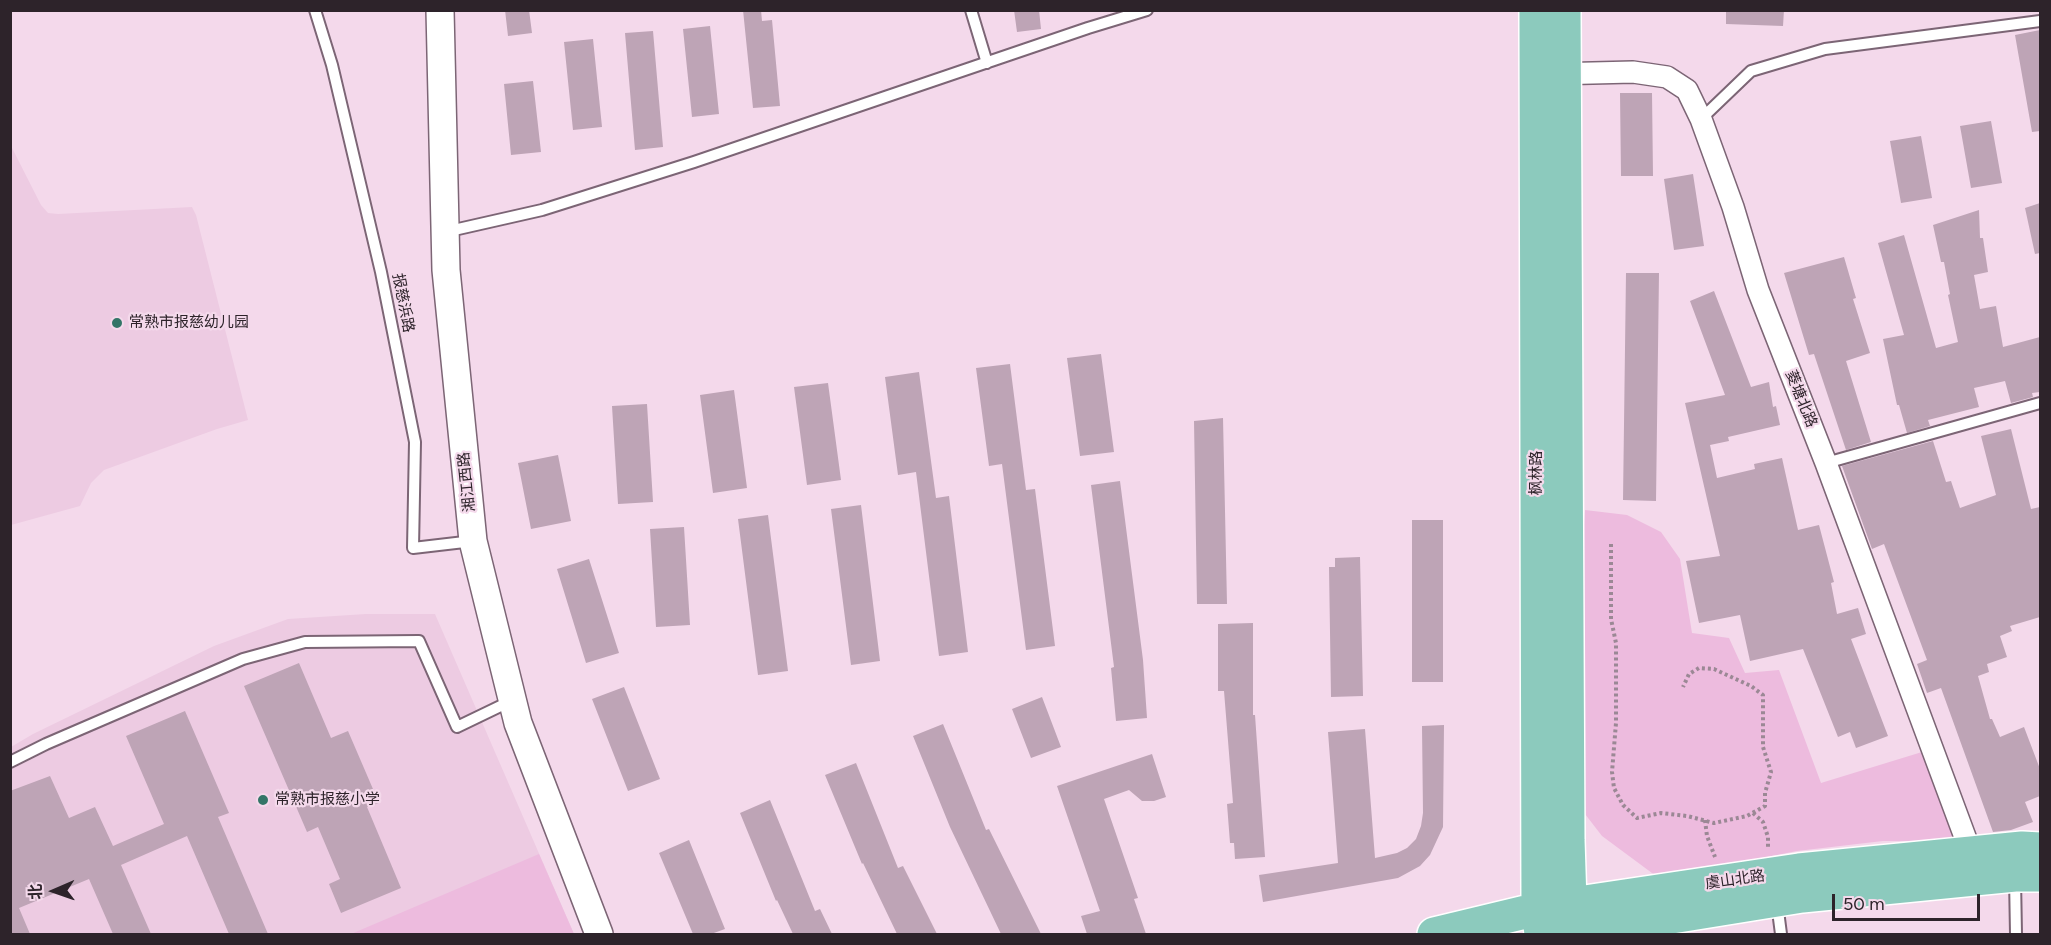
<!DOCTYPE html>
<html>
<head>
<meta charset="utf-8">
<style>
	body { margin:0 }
	#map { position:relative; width:2051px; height:945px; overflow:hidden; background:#f4d9eb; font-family:Figtree,"Noto Sans SC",sans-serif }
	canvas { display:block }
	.frame { position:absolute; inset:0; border:12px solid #2d232a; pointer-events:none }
	.north { position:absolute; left:24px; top:861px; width:60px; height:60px; -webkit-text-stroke:4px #f4d9eb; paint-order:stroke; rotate:268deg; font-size:16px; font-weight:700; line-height:24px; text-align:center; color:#2d232a }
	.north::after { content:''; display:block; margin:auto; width:21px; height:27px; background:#2d232a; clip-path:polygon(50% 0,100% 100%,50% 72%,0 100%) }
	.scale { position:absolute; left:1832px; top:894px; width:148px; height:27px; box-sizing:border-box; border:3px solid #2d232a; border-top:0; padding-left:8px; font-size:18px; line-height:21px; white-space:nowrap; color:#2d232a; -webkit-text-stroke:4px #f4d9eb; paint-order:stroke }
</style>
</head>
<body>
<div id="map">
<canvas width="2051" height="945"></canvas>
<div class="frame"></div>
<div class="north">北</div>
<div class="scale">50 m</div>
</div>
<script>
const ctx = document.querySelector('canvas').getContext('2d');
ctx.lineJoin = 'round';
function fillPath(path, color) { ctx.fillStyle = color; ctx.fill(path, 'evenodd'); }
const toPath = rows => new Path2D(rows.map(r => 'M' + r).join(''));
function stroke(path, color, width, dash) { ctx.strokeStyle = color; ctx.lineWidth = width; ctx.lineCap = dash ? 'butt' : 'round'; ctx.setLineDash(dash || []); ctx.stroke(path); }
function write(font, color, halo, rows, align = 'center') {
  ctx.font = font + ' Figtree,"Noto Sans SC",sans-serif'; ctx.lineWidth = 4.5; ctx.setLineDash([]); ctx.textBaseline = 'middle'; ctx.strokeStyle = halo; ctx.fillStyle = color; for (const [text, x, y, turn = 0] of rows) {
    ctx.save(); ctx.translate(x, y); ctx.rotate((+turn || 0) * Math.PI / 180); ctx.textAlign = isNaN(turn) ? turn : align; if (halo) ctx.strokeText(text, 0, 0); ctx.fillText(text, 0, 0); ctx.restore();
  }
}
const built = toPath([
	[10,144,41,205,48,213,58,214,192,207,196,215,248,420,217,429,104,470,91,483,80,506,11,525],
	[366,614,435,614,574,934,11,934,11,747,33,734,214,646,288,619]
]);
const green = toPath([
	[1585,510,1627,515,1661,532,1680,559,1692,633,1729,638,1745,673,1779,670,1821,783,1922,752,1958,841,1883,841,1797,851,1722,866,1656,876,1602,836,1585,814,1581,741,1580,578],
	[539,854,574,934,351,934]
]);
const building = toPath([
	[505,10,529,10,532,33,508,36],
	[743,10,761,10,762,21,772,20,780,106,753,108],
	[1014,10,1039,10,1041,29,1017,32],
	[1726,10,1784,10,1783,26,1726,24],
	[710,26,719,114,692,117,683,29],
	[2040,30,2040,131,2032,132,2015,35],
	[653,31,663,147,635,150,625,33],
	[593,39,602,127,573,130,564,42],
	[533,81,541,152,511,155,504,84],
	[1620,93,1652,93,1653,176,1621,176],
	[1991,121,2002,183,1971,188,1960,126],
	[1921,136,1932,198,1901,203,1890,141],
	[1693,174,1704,246,1674,250,1664,179],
	[2040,203,2040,253,2035,254,2025,208],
	[1979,210,1980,238,1983,238,1988,272,1974,275,1980,309,1996,306,2003,347,2040,337,2040,392,2032,393,2033,397,2011,403,2005,381,1974,388,1979,407,1928,420,1930,426,1907,433,1899,405,1897,405,1883,339,1904,335,1878,243,1904,235,1936,348,1958,342,1948,295,1950,294,1944,262,1941,262,1933,225],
	[1844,257,1856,298,1853,299,1870,353,1846,361,1871,442,1846,450,1814,354,1809,355,1784,273],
	[1626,273,1659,273,1656,501,1623,500],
	[1714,291,1751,387,1769,382,1773,407,1776,406,1780,425,1728,437,1729,441,1710,445,1717,478,1755,469,1754,464,1782,458,1798,530,1819,525,1834,582,1831,583,1837,614,1858,608,1866,634,1851,639,1888,736,1856,748,1850,732,1838,737,1803,649,1750,661,1740,615,1699,623,1686,561,1720,556,1685,403,1725,395,1690,301],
	[1101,354,1114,452,1080,456,1067,358],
	[1010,364,1026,490,1035,489,1055,646,1026,650,1002,464,989,466,976,368],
	[919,372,936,498,949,496,968,652,939,656,916,472,898,475,885,377],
	[828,383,841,480,807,485,794,387],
	[734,390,747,488,713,493,700,395],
	[647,404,653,502,618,504,612,406],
	[1223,418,1227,604,1197,604,1194,421],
	[2011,429,2031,509,2040,507,2040,617,2010,626,2012,631,2000,636,2007,657,1987,664,1989,672,1978,676,1990,719,1992,719,2000,737,2024,727,2040,769,2040,796,2025,802,2033,822,2011,830,1993,832,1941,688,1927,693,1917,664,1927,660,1884,544,1872,549,1842,466,1933,441,1946,482,1951,481,1960,508,1996,495,1981,436],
	[558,455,571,521,531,529,518,463],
	[1120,481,1143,660,1147,718,1116,721,1111,668,1114,667,1091,485],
	[861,505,880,661,851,665,831,509],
	[768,515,788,671,758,675,738,519],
	[1412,520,1443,520,1443,682,1412,682],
	[684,527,690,625,656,627,650,529],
	[1360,557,1363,696,1331,697,1329,567,1335,567,1335,558],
	[589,559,619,653,586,663,557,569],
	[1253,623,1253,715,1255,715,1265,857,1235,859,1234,843,1230,843,1227,804,1233,803,1224,691,1218,691,1218,624],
	[299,663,331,738,348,731,379,803,367,807,401,888,341,913,329,884,340,879,318,827,307,832,244,686],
	[624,687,660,779,628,791,592,699],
	[1042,697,1061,747,1031,758,1012,709],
	[185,711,229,813,218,817,268,934,229,934,187,836,121,865,151,934,113,934,89,879,19,908,30,934,10,934,10,791,50,776,69,818,95,807,113,846,164,824,126,736],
	[943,724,986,830,989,829,1041,934,1001,934,950,827,913,736],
	[1444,725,1443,827,1430,855,1420,866,1398,878,1263,902,1259,875,1338,863,1328,732,1365,729,1375,858,1397,853,1407,848,1416,839,1421,826,1423,813,1422,726],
	[1152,754,1166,797,1154,801,1142,801,1129,790,1104,799,1138,898,1134,899,1146,934,1087,934,1081,916,1100,911,1057,786],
	[856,763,898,868,903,866,937,934,897,934,863,863,862,864,825,775],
	[770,800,815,911,820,909,832,934,793,934,777,900,776,901,740,813],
	[689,840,725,929,711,934,693,934,659,853]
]);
const path = toPath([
	[1611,544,1611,619,1616,643,1616,723,1612,772,1614,788,1623,805,1637,818,1661,813,1687,816,1714,823,1747,816,1765,806,1765,793,1771,772,1763,747,1763,695,1751,686,1714,669,1699,668,1689,674,1683,687],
	[1753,813,1763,822,1768,837,1768,849],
	[1705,820,1707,836,1715,857]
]);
const service = toPath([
	[315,10,332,65,381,272,415,442,413,548,473,541],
	[971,10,987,63],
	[1701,119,1751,71,1825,49,2040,21],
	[445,232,542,210,694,162,1088,28,1147,10],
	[1826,463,2040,403],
	[10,762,46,744,243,659,305,642,419,641,457,727,513,700],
	[2015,878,2016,934],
	[1777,903,1781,934]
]);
const minor = toPath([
	[1552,74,1633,72,1667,77,1687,90,1701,119,1733,207,1758,290,1826,463,1971,853]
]);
const tertiary = toPath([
	[440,10,446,270,473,541,518,723,599,934]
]);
const primary = toPath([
	[1536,10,1538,909,1541,934],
	[1564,10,1568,840,1571,933],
	[1434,934,1538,909,1799,870,2022,848,2040,849],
	[1566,934,1802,896,2015,875,2040,875]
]);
const markers = [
	[117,323,6,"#337567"],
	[263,800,6,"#337567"]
];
const streetNames = [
	["报慈浜路",403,303,79],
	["菱塘北路",1801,399,68],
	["枫林路",1537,473,-90],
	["湘江西路",467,482,-96],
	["虞山北路",1735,880,-8]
];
const poiNames = [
	["常熟市报慈幼儿园",129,323],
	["常熟市报慈小学",275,800]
];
fillPath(built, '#edcbe2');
fillPath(green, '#edbbde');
fillPath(building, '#bea4b6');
stroke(service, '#7c6575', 14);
stroke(minor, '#7c6575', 24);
stroke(tertiary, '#7c6575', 30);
stroke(primary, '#fff', 36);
stroke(path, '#9b8895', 4, [3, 3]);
stroke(service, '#fff', 10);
stroke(minor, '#fff', 21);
stroke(tertiary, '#fff', 27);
stroke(primary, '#8ccabd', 33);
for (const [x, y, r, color] of markers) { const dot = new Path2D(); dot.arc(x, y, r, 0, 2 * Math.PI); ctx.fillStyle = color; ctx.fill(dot); stroke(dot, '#f4d9eb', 2); }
write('15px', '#2d232a', '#f4d9eb', streetNames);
write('15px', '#2d232a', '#f4d9eb', poiNames, 'left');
</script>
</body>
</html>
